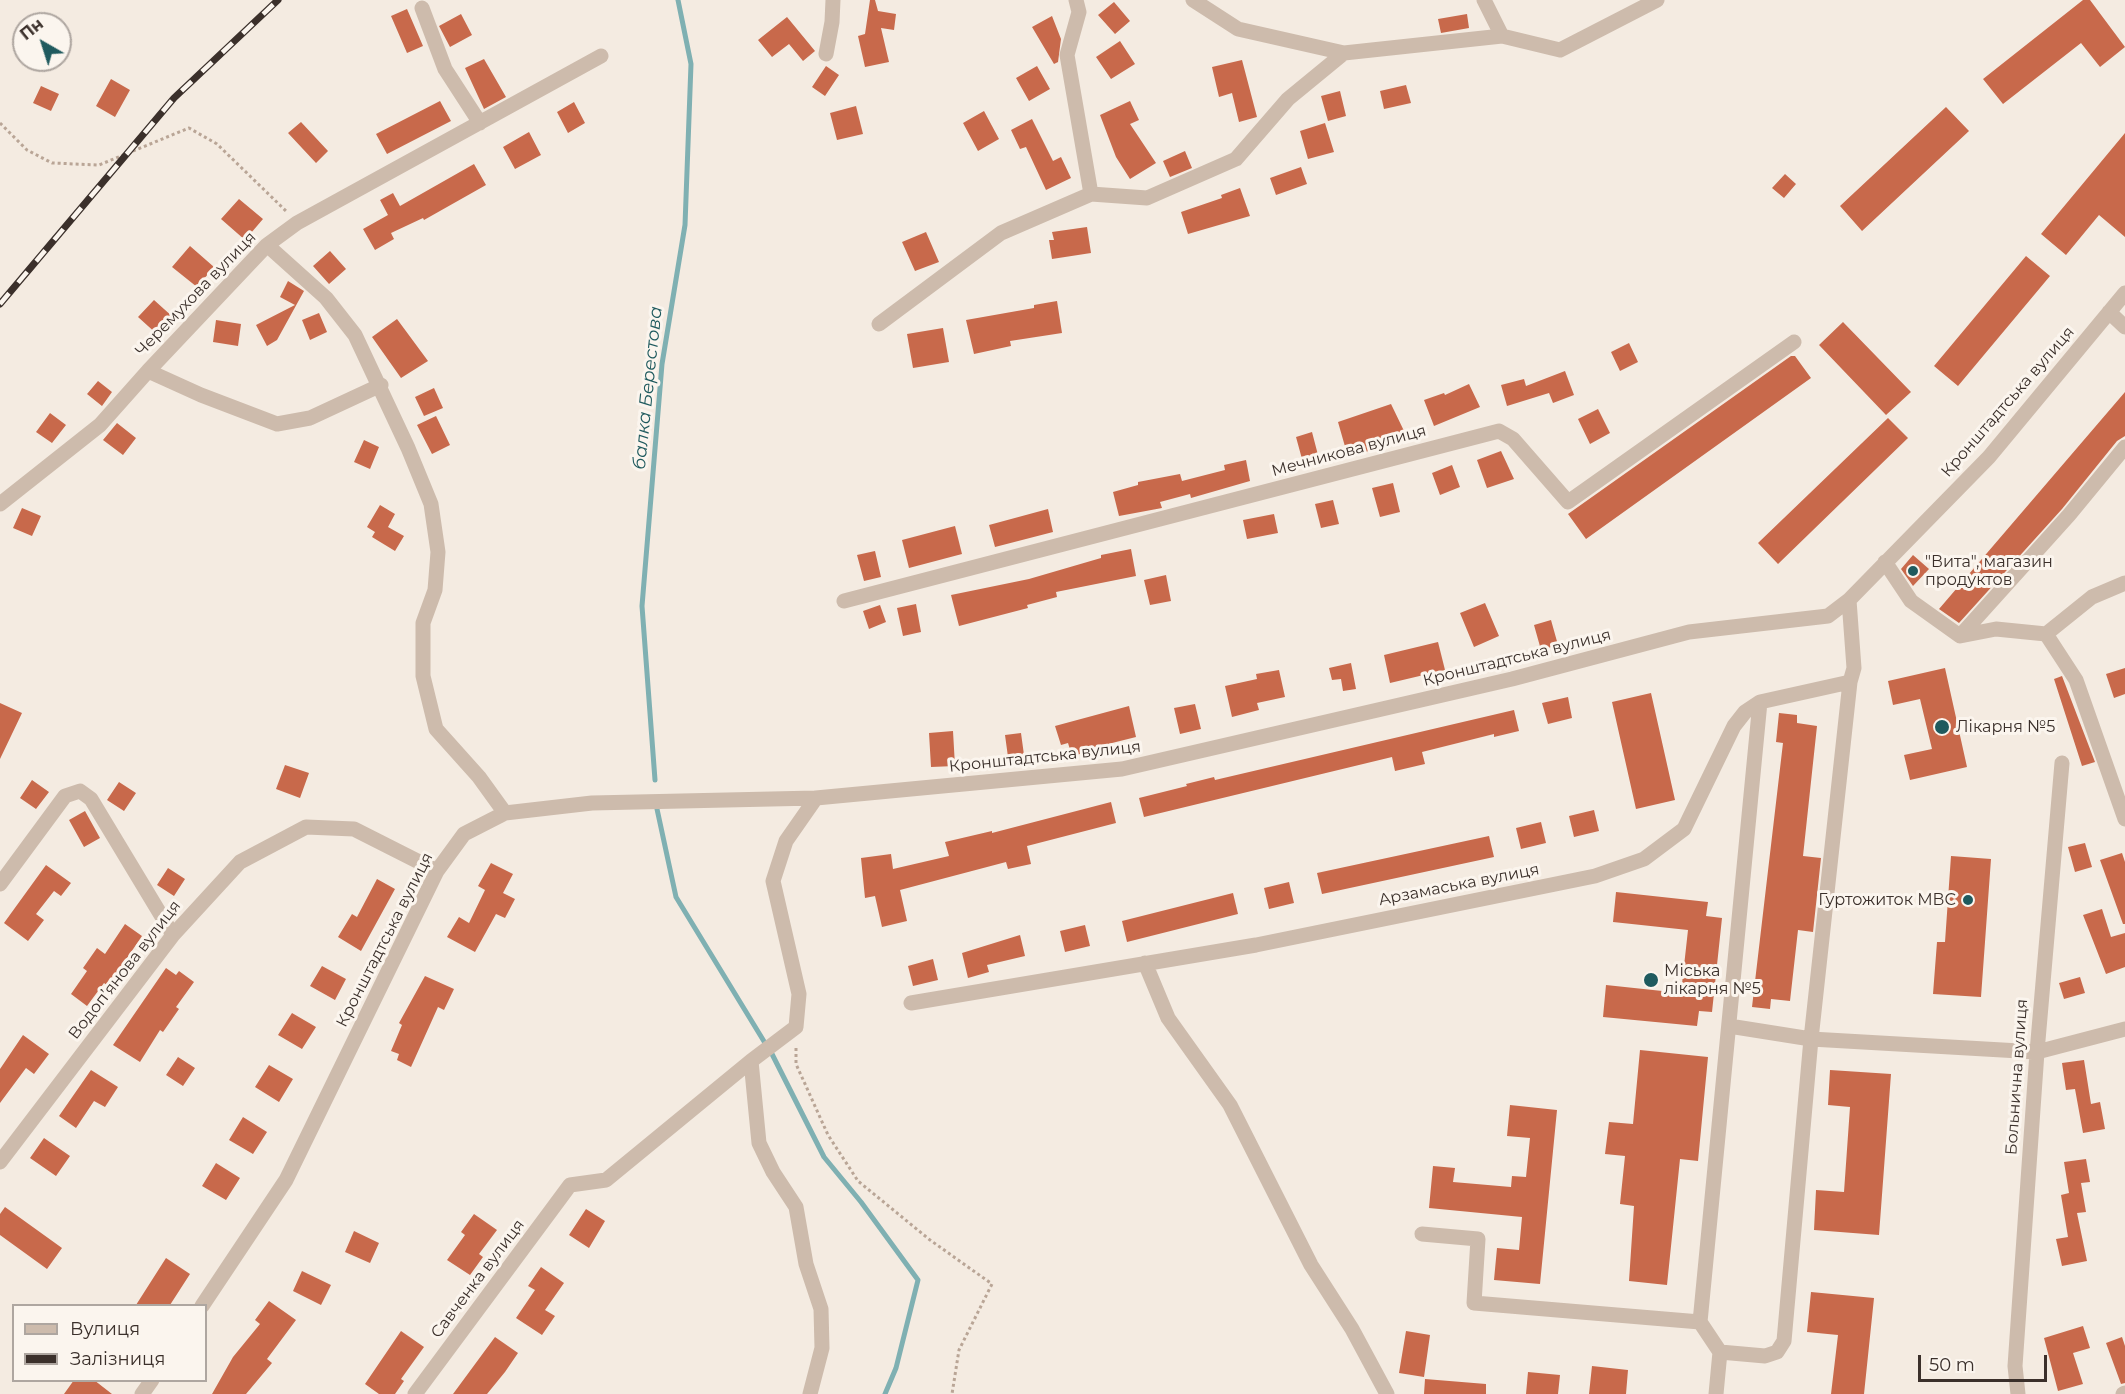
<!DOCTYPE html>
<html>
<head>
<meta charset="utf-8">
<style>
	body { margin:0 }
	#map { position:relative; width:2125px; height:1394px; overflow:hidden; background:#f4ebe1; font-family:Montserrat,sans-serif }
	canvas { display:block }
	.legend { position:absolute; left:12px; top:1304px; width:195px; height:78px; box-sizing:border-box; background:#fbf5ee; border:2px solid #aea6a0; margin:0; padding:8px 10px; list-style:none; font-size:18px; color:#3b302b }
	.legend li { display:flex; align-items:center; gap:12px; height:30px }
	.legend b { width:30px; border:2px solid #aea6a0 }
	.north { position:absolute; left:12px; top:12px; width:60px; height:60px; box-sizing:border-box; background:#fbf5ee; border:2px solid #aea6a0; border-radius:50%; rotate:321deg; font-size:16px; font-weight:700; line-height:24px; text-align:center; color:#3b302b }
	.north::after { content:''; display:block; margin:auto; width:21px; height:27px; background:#1f5a5e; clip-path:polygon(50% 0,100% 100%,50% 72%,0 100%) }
	.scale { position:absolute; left:1918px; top:1355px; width:129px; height:27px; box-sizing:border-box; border:3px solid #3b302b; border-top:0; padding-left:8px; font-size:18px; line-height:21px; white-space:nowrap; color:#3b302b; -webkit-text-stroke:4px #fbf5ee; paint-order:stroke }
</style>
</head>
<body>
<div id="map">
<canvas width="2125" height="1394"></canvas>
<ul class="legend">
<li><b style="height:8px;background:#cdbbac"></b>Вулиця</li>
<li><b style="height:8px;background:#3b302b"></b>Залізниця</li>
</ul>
<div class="north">Пн</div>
<div class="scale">50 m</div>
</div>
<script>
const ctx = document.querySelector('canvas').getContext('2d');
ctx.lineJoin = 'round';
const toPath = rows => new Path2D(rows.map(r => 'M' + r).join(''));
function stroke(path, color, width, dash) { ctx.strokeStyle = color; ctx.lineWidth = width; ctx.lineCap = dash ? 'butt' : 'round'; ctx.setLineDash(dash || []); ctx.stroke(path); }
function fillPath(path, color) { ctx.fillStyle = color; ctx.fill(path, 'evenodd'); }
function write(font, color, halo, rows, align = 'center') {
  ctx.font = font + ' Montserrat,sans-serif'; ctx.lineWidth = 6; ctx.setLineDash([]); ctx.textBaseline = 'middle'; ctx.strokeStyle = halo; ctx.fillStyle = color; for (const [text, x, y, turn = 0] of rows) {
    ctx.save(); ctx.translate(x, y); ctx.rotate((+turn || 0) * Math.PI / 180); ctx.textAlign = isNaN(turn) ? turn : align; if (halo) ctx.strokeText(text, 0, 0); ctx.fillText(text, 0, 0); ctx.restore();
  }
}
const stream = toPath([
	[655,780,642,606,662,364,685,225,691,64,678,0],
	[657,809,676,897,765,1043],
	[772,1054,824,1157,861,1202,918,1280,896,1368,885,1394]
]);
const building = toPath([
	[870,0,875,0,878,11,896,14,894,30,881,28,889,62,865,67,858,36,865,34],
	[2083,0,2090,0,2125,47,2100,67,2081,43,2003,104,1983,79],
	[1114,2,1130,21,1115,34,1098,15],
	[407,9,423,46,407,53,391,16],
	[461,14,472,35,450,47,439,26],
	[1467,14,1469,28,1441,33,1438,19],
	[1052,16,1061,39,1058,62,1054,64,1032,27],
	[787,17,815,51,803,61,789,44,772,57,758,40],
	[1120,41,1135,64,1111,79,1096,57],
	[484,59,506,97,484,109,465,68],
	[1242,60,1257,117,1239,122,1232,93,1219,97,1212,67],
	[826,66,839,75,825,96,812,87],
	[1037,66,1050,89,1029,101,1016,78],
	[111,79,130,90,115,117,96,106],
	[1406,85,1411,103,1384,109,1380,91],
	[41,86,59,94,51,111,33,103],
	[1340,91,1346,116,1328,121,1321,96],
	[440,101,451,121,387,154,376,134],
	[1130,101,1139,120,1130,124,1156,163,1130,179,1116,157,1100,115],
	[574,102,585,123,568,133,557,112],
	[856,106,863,134,837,140,830,113],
	[1946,107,1969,131,1862,231,1840,206],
	[984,111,999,139,978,151,963,123],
	[1032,119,1053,161,1061,157,1071,178,1046,190,1026,147,1020,149,1011,130],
	[301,122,328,151,316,163,288,133],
	[1325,123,1334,152,1308,159,1300,131],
	[529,132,541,155,515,169,503,147],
	[2125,133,2125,237,2099,215,2066,255,2041,234],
	[1185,151,1192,168,1170,177,1163,161],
	[474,164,486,185,424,220,423,218,391,233,394,239,375,250,363,229,388,215,380,200,393,193,400,206],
	[1301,167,1307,184,1276,195,1270,178],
	[1785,174,1796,184,1784,198,1772,188],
	[1240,188,1250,216,1188,234,1181,212,1222,198,1221,195],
	[239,199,263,219,245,240,221,219],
	[1087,227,1091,253,1052,259,1049,240,1054,240,1052,232],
	[926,232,939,262,915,271,902,242],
	[190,246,214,267,197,287,172,267],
	[330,251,346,269,329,284,313,266],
	[2026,256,2050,276,1958,386,1934,366],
	[288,281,304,291,277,340,267,346,256,325,295,305,280,297],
	[154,300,174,318,158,335,138,317],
	[1057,301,1062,333,1010,341,1011,346,974,354,966,320,1034,308,1034,305],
	[319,313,327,332,310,340,302,320],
	[397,319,428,361,401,378,372,337],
	[216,320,241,324,238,346,213,342],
	[1843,322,1911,392,1886,415,1819,345],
	[943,328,949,362,913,368,907,334],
	[1629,343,1638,362,1620,371,1611,352],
	[1791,356,1795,356,1811,378,1586,539,1568,514],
	[1565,371,1574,395,1553,403,1549,393,1507,406,1501,385,1524,379,1526,386],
	[98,381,112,392,102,406,87,394],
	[1469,384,1480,407,1434,426,1424,400,1444,393,1445,395],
	[434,388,443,408,424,416,415,397],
	[2125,392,2125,436,2117,441,2062,509,1959,623,1939,609],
	[1391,404,1405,433,1372,450,1348,457,1338,422],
	[1598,409,1610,433,1590,444,1578,419],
	[50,413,66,425,52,443,36,432],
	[436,416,450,445,432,454,417,425],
	[1888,418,1908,438,1778,564,1758,543],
	[117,423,136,438,123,455,103,440],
	[1312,432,1318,455,1302,459,1296,437],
	[364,440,379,447,370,469,354,462],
	[1501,451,1514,479,1487,488,1477,460],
	[1246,460,1250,481,1191,498,1190,494,1160,502,1162,508,1119,516,1113,492,1138,485,1138,482,1180,474,1182,481,1225,470,1224,465],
	[1452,465,1460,487,1440,495,1432,473],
	[1393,483,1400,512,1380,517,1372,488],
	[1333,500,1339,524,1321,528,1315,504],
	[380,505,395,514,388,527,404,536,395,551,372,537,375,532,367,527],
	[22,508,41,516,32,536,13,528],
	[1048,509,1053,532,995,547,989,525],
	[1274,514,1278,533,1247,539,1243,520],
	[955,526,962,554,909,568,902,540],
	[1131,549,1136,576,1056,592,1057,597,1027,605,1028,608,959,626,951,595,1029,579,1101,558,1101,555],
	[875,551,881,577,864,581,857,555],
	[1913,555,1929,569,1913,586,1901,569],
	[1166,575,1171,601,1150,605,1144,580],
	[1485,603,1499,636,1474,647,1460,613],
	[916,604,921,632,903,636,897,608],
	[880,605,886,622,869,629,863,611],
	[1551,620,1558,645,1541,650,1534,625],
	[1438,642,1445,670,1390,683,1384,655],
	[1351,663,1356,689,1343,691,1341,679,1332,680,1329,668],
	[1945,668,1967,767,1910,780,1904,755,1932,749,1920,699,1893,705,1888,681],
	[2125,668,2125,694,2114,698,2106,674],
	[1279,670,1285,697,1257,703,1259,710,1232,717,1225,686,1257,679,1256,674],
	[2062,676,2095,762,2082,766,2054,679],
	[1651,693,1675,800,1636,809,1612,702],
	[1568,697,1572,718,1548,724,1542,703],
	[0,703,22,713,0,759],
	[1195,704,1201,729,1180,734,1174,708],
	[1129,706,1136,737,1088,749,1088,752,1072,756,1068,743,1061,745,1055,726],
	[1514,710,1519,731,1494,737,1494,734,1422,752,1425,764,1395,771,1392,757,1144,817,1139,798,1187,786,1186,784,1214,777,1215,780],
	[1779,713,1797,715,1797,723,1817,726,1803,856,1821,858,1813,932,1798,930,1790,1001,1771,999,1770,1009,1752,1007,1783,743,1776,742],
	[953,731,955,766,931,767,929,733],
	[1021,733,1024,755,1008,757,1005,735],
	[285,765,309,773,300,798,276,789],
	[32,780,49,792,36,809,20,798],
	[119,782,136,793,124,811,107,800],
	[1111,802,1116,823,1027,846,1031,864,1008,869,1006,862,900,890,907,921,882,927,875,896,865,898,861,858,891,854,893,869,949,856,945,842,992,831,992,833],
	[1594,810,1599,831,1574,837,1569,816],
	[85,811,100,838,84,847,69,820],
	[1541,822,1546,843,1521,849,1516,828],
	[1489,836,1494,857,1322,894,1317,873],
	[2085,843,2092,867,2075,872,2068,847],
	[2122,853,2125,862,2125,924,2123,924,2100,860],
	[1951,856,1991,859,1981,997,1933,994,1937,942,1945,942],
	[491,863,513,874,503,893,515,899,505,918,496,914,475,952,447,937,459,917,469,923,485,890,478,886],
	[46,865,71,883,61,896,54,891,36,914,44,920,28,941,4,923],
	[168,868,185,879,174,896,157,885],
	[377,879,395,889,361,951,338,937,352,914,357,917],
	[1289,882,1294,903,1269,909,1264,888],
	[1616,892,1708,902,1706,916,1722,918,1712,1012,1699,1011,1697,1026,1603,1017,1606,985,1681,993,1688,930,1613,922],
	[1233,893,1238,914,1127,942,1122,921],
	[2102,909,2111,937,2125,933,2125,967,2106,974,2083,915],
	[125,924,142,936,108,986,104,983,87,1006,71,994,87,971,83,968,97,948,105,954],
	[1085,925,1090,946,1065,952,1060,931],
	[1020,935,1025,956,987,965,989,972,968,978,962,953],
	[933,959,938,980,913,986,908,966],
	[322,966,346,979,335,1000,310,986],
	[166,968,176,975,179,971,194,982,176,1007,179,1009,163,1032,160,1030,140,1062,113,1045],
	[425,976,454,989,444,1010,438,1007,411,1067,397,1060,399,1054,391,1051,402,1025,399,1023],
	[2080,977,2085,993,2064,999,2059,983],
	[292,1013,316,1027,302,1049,278,1035],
	[23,1035,49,1054,34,1074,26,1068,0,1103,0,1069],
	[1640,1050,1708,1057,1698,1161,1680,1159,1667,1285,1629,1281,1634,1206,1620,1204,1625,1156,1605,1154,1609,1122,1633,1124],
	[178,1057,195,1068,183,1086,166,1075],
	[2084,1060,2091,1104,2100,1102,2105,1129,2083,1133,2075,1089,2066,1090,2062,1063],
	[269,1065,293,1079,279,1102,255,1087],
	[91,1070,118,1087,105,1107,94,1101,76,1128,59,1116],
	[1830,1070,1891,1074,1879,1235,1814,1230,1816,1190,1844,1192,1850,1107,1828,1105],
	[1510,1105,1557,1110,1540,1284,1494,1280,1497,1248,1519,1250,1522,1217,1429,1208,1433,1166,1455,1168,1453,1182,1511,1187,1512,1176,1526,1177,1530,1138,1507,1136],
	[243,1117,267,1132,253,1154,229,1140],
	[44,1138,70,1156,56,1176,30,1158],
	[2086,1159,2090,1182,2081,1183,2086,1212,2077,1213,2087,1261,2062,1266,2056,1239,2068,1237,2061,1195,2069,1193,2064,1162],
	[216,1163,240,1178,226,1200,202,1186],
	[5,1207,62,1248,47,1269,0,1235,0,1214],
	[586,1209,605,1221,589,1248,569,1235],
	[474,1214,497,1230,479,1254,483,1257,470,1275,447,1260,465,1235,461,1232],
	[354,1231,379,1243,370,1263,345,1252],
	[166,1258,190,1274,170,1305,136,1305],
	[541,1267,564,1283,545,1310,555,1316,542,1335,516,1318,535,1290,528,1286],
	[302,1271,331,1285,321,1305,293,1291],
	[1811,1292,1874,1298,1864,1394,1831,1394,1838,1335,1807,1332],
	[269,1301,296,1320,267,1359,272,1363,246,1394,212,1394,233,1357,260,1324,255,1320],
	[2083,1326,2090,1348,2073,1353,2083,1384,2058,1391,2044,1338],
	[401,1331,424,1347,401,1379,404,1381,395,1394,379,1394,365,1384],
	[1406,1331,1430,1335,1424,1377,1399,1373],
	[495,1337,518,1353,505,1372,487,1394,453,1394],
	[2122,1337,2125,1346,2125,1383,2121,1384,2106,1343],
	[1592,1366,1628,1370,1626,1394,1589,1394],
	[1528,1372,1560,1375,1558,1394,1526,1394],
	[1425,1379,1486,1384,1486,1394,1424,1394],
	[74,1380,94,1380,112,1394,64,1394]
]);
const path = toPath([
	[0,123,27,150,52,163,99,165,189,128,217,144,286,211],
	[796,1048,796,1064,828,1135,858,1181,930,1240,992,1284,959,1350,952,1394]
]);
const minor = toPath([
	[1076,0,1079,12,1067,55,1091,194],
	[1193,0,1238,29,1344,53],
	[1484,0,1502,36],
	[422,8,445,69,480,123],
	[826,54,832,22,833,0],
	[267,245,326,298,355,335,408,448,431,504,438,552,435,590,423,623,423,676,436,729,479,777,505,813],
	[2109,312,2125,327],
	[879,324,1001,233,1091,194,1147,198,1236,159,1288,99,1344,53,1502,36,1560,50,1657,0],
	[148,371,201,395,277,424,310,418,381,385],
	[0,504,100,425,148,371,267,245,297,223,601,56],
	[1885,562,1911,601,1960,636,1996,629,2046,634,2092,597,2125,583],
	[844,601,1499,431,1513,439,1568,502,1794,342],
	[2046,634,2076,680,2125,819],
	[1960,636,2069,515,2125,447],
	[0,884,65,796,80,791,91,799,173,935],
	[1145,963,1168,1018,1230,1105,1311,1265,1352,1329,1387,1394],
	[911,1003,1256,945,1595,876,1644,859,1684,829,1734,726,1745,712,1760,702,1850,682,1854,668,1849,600],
	[1729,1026,1811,1039,2037,1052,2125,1029],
	[751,1061,759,1143,773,1172,796,1207,806,1264,821,1309,822,1348,810,1394],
	[0,1162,173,935,240,862,306,827,354,829,437,871],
	[1422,1234,1478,1239,1474,1303,1700,1322,1720,1352,1716,1394],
	[202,1306,286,1180,437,871,464,834,505,813,592,803,816,798,1122,769,1512,679,1689,632,1828,616,1849,600,1989,457,2125,293],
	[1700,1322,1760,702],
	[1720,1352,1765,1356,1777,1352,1784,1341,1811,1039,1850,682],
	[142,1394,152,1380],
	[415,1394,570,1185,606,1180,751,1061,796,1027,799,994,773,881,786,841,816,798],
	[2018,1394,2015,1366,2037,1052,2062,763],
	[2123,1394,2125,1393]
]);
const rail = toPath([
	[0,304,174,98,278,0]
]);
const markers = [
	[1913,571,6,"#1f5a5e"],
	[1942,727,8,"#1f5a5e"],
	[1968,900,6,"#1f5a5e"],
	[1651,980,8,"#1f5a5e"]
];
const streetNames = [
	["Черемухова вулиця",196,294,-46],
	["Кронштадтська вулиця",2008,402,-49],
	["Мечникова вулиця",1349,451,-15],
	["Кронштадтська вулиця",1517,658,-14],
	["Кронштадтська вулиця",1045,757,-6],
	["Арзамаська вулиця",1459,885,-11],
	["Кронштадтська вулиця",385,940,-63],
	["Водоп’янова вулиця",125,970,-52],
	["Больнична вулиця",2017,1077,-86],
	["Савченка вулиця",478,1279,-53]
];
const poiNames = [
	["\"Вита\", магазин",1925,562],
	["продуктов",1925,580],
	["Лікарня №5",1956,727],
	["Гуртожиток МВС",1956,900,"right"],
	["Міська",1664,971],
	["лікарня №5",1664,989]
];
const waterNames = [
	["балка Берестова",648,388,-84]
];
stroke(stream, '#7fb0b2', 5);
fillPath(building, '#c8694b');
stroke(path, '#b9a596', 3, [3, 3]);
stroke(minor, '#cdbbac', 15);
stroke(rail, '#3b302b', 7);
stroke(rail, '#fbf5ee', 4.5, [14]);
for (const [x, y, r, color] of markers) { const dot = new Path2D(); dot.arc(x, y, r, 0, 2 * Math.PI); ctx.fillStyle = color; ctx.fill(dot); stroke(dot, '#fbf5ee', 2); }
write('16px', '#3b302b', '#fbf5ee', streetNames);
write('16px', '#3b302b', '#fbf5ee', poiNames, 'left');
write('italic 18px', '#1f5a5e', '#fbf5ee', waterNames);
</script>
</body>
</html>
